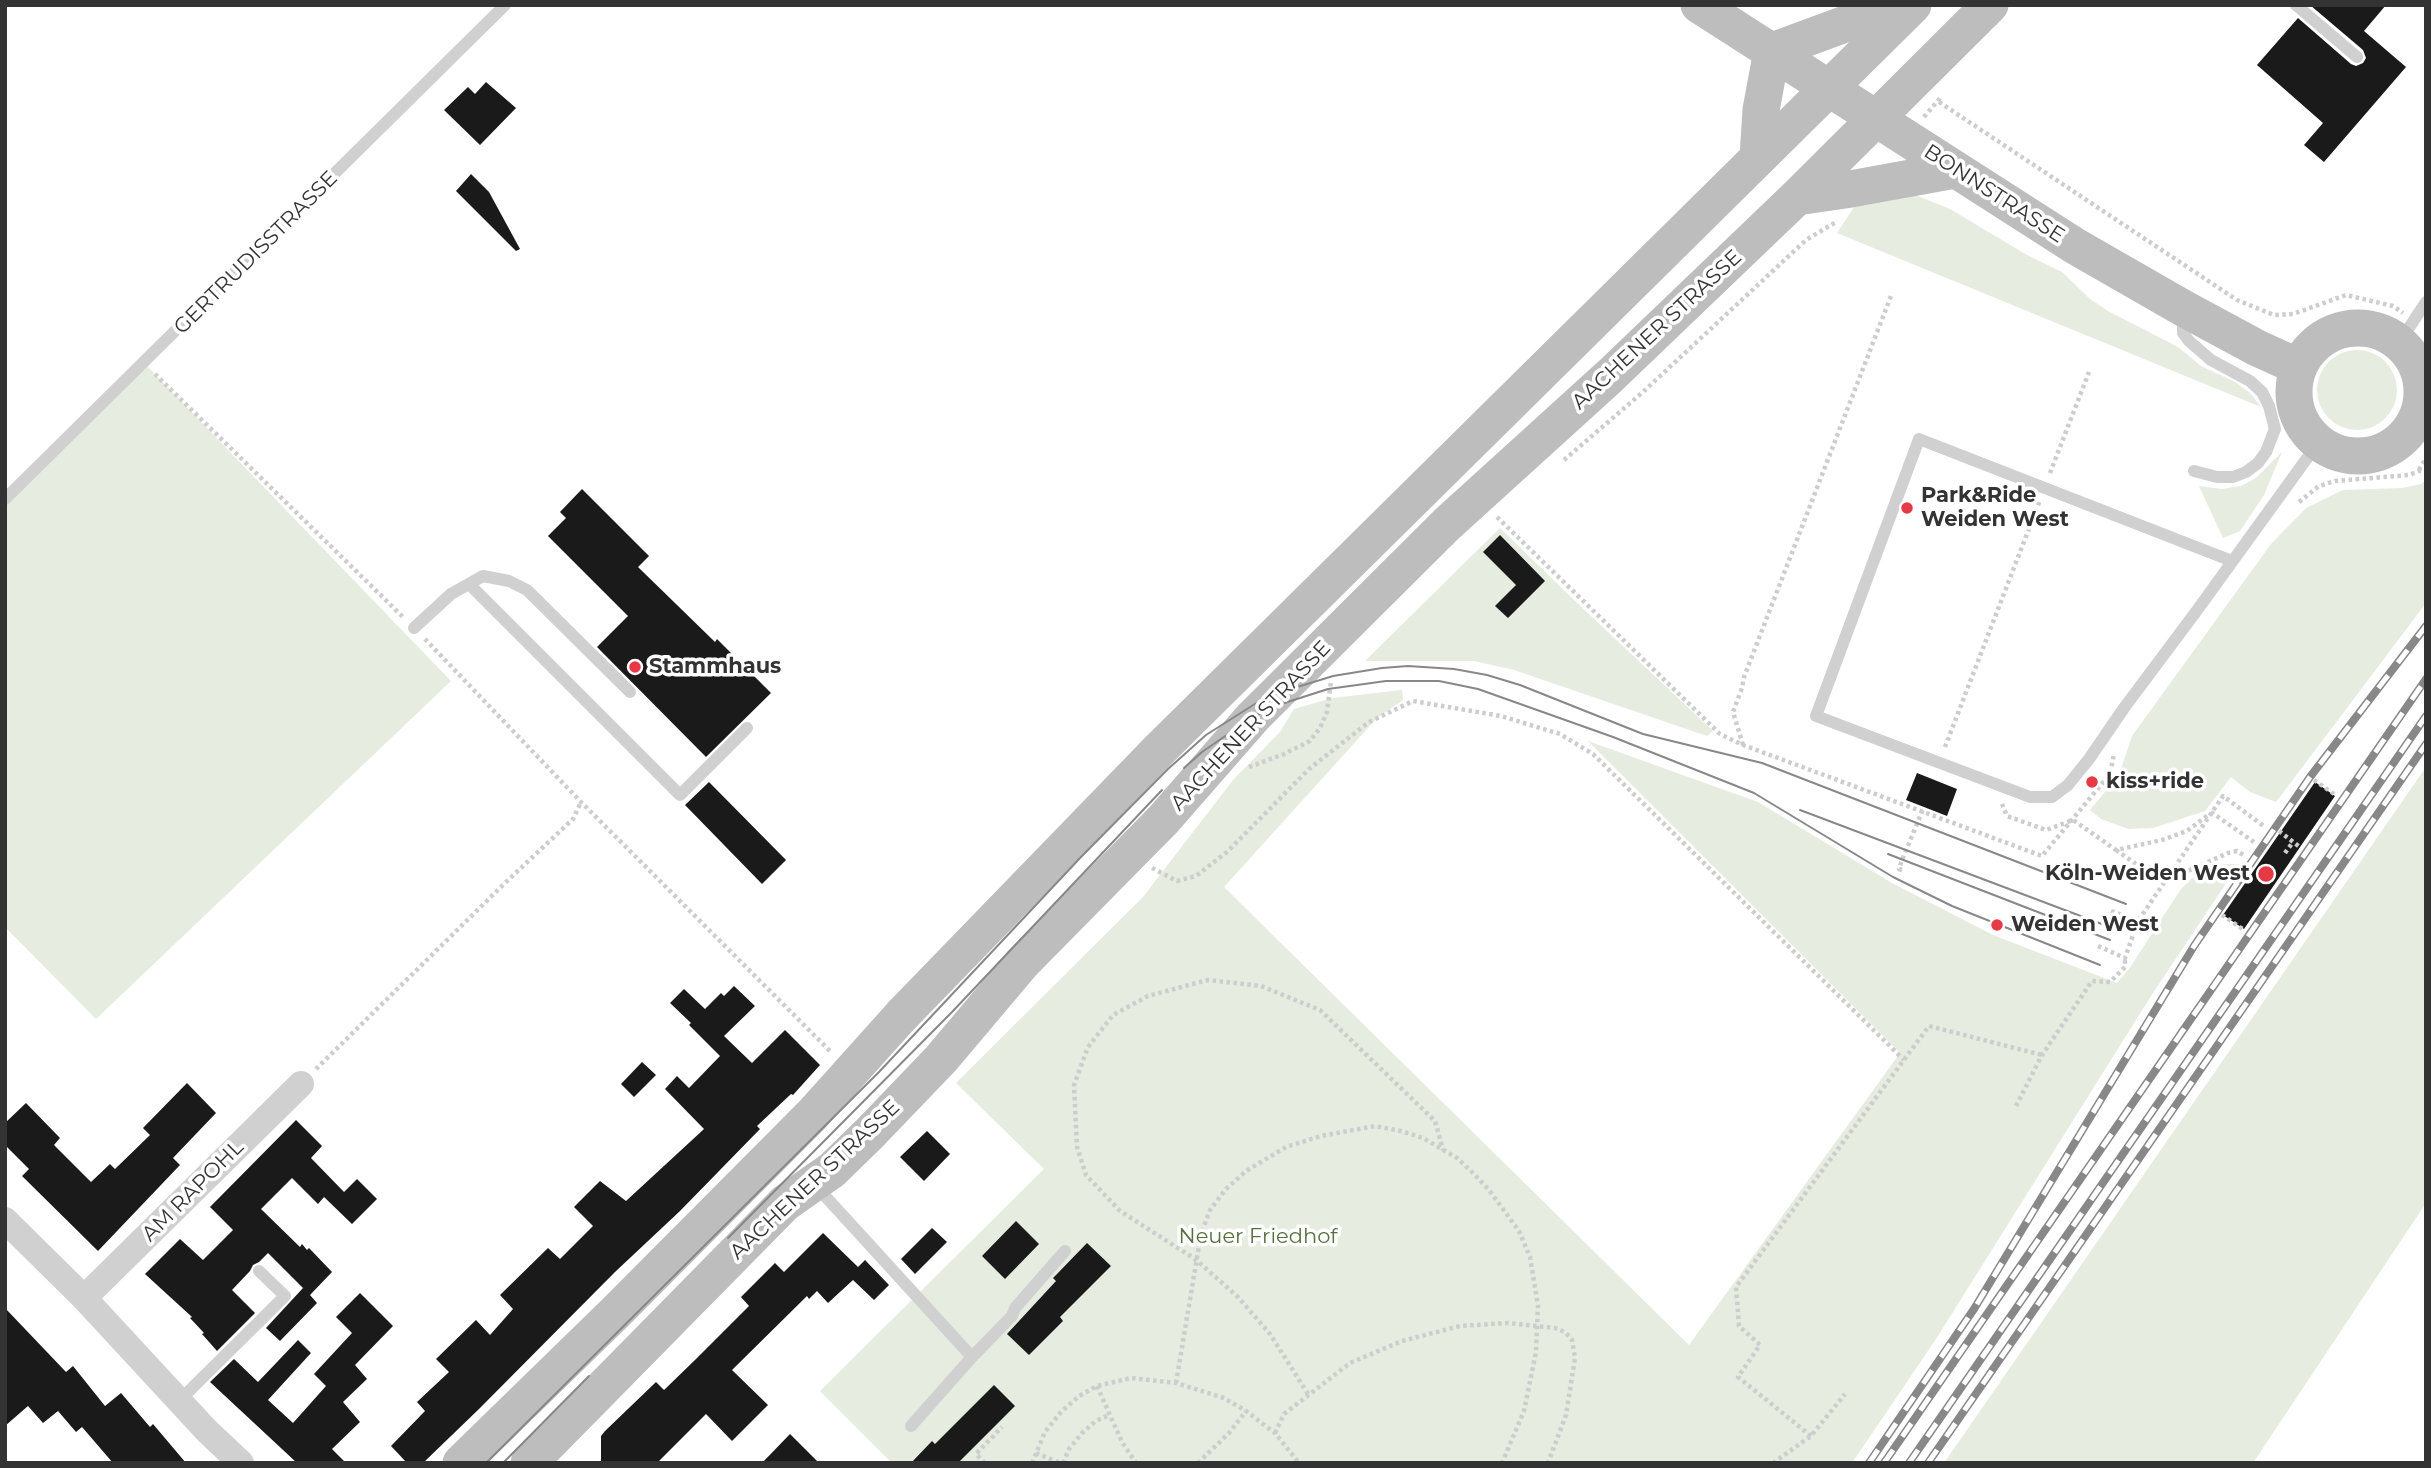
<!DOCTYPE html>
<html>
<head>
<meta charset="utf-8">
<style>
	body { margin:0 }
	#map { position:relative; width:2431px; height:1468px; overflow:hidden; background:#fff; font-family:Montserrat,sans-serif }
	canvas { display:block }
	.frame { position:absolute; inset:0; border:7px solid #333; pointer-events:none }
</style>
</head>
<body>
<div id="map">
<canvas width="2431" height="1468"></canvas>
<div class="frame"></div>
</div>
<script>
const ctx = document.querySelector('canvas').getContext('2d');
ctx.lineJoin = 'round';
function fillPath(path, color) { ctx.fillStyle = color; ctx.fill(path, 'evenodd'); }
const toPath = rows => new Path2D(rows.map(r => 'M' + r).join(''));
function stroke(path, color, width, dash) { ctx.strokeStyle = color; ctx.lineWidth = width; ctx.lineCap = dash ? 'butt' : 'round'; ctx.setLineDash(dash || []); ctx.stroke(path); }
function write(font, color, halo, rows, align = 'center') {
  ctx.font = font + ' Montserrat,sans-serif'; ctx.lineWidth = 7; ctx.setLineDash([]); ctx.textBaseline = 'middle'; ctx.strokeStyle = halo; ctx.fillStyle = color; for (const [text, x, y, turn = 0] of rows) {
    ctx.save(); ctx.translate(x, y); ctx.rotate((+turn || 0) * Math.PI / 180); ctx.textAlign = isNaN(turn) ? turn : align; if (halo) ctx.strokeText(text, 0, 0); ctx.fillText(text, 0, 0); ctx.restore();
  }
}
const green = toPath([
	[1908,192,1950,209,2027,255,2062,272,2090,299,2108,311,2178,347,2201,366,2235,382,2251,394,2261,407,1837,233,1862,195],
	'2317 390a40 40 0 1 1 80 0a40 40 0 1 1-80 0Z',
	[145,364,451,681,96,1019,5,927,5,499],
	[2282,452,2264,495,2240,531,2223,538,2199,486,2222,489,2241,486,2256,478],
	[2426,480,2426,603,2276,802,2250,792,2231,777,2205,811,2153,828,2128,829,2101,819,2090,810,2119,775,2132,736,2271,544,2306,508,2343,490,2402,488,2421,484],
	[1500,528,1575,601,1713,731,1707,736,1514,670,1474,661,1365,661],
	[1402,690,1403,700,1377,718,1224,887,1689,1345,1900,1053,1588,741,1758,802,1892,883,1993,935,2117,983,2129,969,2181,889,2191,879,2222,864,2239,864,2151,996,1936,1339,1852,1463,892,1463,820,1391,1044,1169,956,1083,1143,897,1233,780,1280,732,1294,709,1332,698],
	[2426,767,2426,1203,2253,1463,1944,1463]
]);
const building = toPath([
	[2310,5,2386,5,2364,31,2406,67,2324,162,2304,145,2323,123,2257,65,2298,18,2351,64,2356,66,2363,63,2366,58,2363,50],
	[486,82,516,108,480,145,444,110,468,87,475,94],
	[471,174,489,192,520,249,516,251,456,191],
	[582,489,649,556,638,567,715,642,717,639,771,693,706,757,597,647,628,616,548,536,566,518,560,512],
	[1500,535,1545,581,1508,618,1495,606,1516,585,1483,552],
	[1917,773,1957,789,1947,816,1906,800],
	[709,782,786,860,762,884,685,805],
	[2315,782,2335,796,2244,929,2223,915],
	[734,986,755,1006,724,1036,752,1063,785,1030,820,1065,793,1095,791,1094,757,1126,760,1129,680,1211,615,1272,479,1409,423,1463,407,1463,391,1446,425,1411,417,1402,449,1372,436,1359,476,1320,490,1335,513,1309,500,1295,548,1248,560,1259,593,1226,574,1207,600,1181,626,1201,704,1129,665,1089,677,1076,689,1088,720,1056,689,1025,691,1023,670,1003,684,989,705,1009,721,993,724,996],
	[642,1062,656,1075,634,1097,621,1084],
	[187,1083,216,1113,173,1158,180,1165,98,1251,22,1176,29,1169,5,1145,5,1123,26,1103,60,1138,54,1145,91,1182,110,1164,115,1169,150,1135,143,1128],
	[296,1120,322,1146,311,1158,344,1192,357,1179,377,1199,352,1224,324,1197,318,1204,292,1178,261,1209,300,1247,302,1244,307,1250,309,1248,332,1272,310,1295,317,1303,280,1341,266,1328,303,1288,268,1253,259,1262,253,1265,250,1271,232,1290,255,1313,217,1351,202,1334,204,1333,190,1318,192,1317,145,1274,180,1239,203,1260,233,1230,210,1207],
	[927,1131,950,1154,924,1181,900,1157],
	[1016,1221,1039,1244,1005,1279,982,1256],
	[932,1228,947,1242,915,1274,901,1259],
	[823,1233,858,1267,865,1260,889,1285,874,1300,853,1280,828,1303,817,1291,809,1299,807,1296,732,1370,768,1405,732,1441,706,1414,657,1463,601,1463,601,1436,605,1431,656,1382,664,1390,696,1359,749,1306,741,1297,775,1263,784,1272],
	[1087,1243,1111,1266,1060,1317,1063,1321,1029,1355,1007,1334,1056,1281,1053,1278,1057,1274],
	[360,1293,393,1326,355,1365,367,1379,343,1402,360,1422,332,1449,346,1463,297,1463,210,1382,234,1359,258,1382,298,1340,311,1353,268,1400,293,1423,326,1386,314,1374,352,1333,336,1317],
	[5,1308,66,1372,73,1366,105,1406,121,1393,150,1427,153,1424,186,1463,113,1463,82,1427,76,1432,58,1411,43,1423,28,1406,5,1426],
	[994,1385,1015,1406,958,1463,911,1463,932,1441,935,1444],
	[790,1434,819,1463,762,1463]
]);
const path = toPath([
	[1939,102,2237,300,2274,315,2293,314,2346,295,2393,306,2403,313],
	[1924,117,1941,97],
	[155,374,404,618],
	[1564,460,1643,392,1806,240,1836,222],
	[2419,470,2426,458],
	[2050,473,2089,372],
	[2299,502,2319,486,2335,481,2409,475,2419,471,2426,471],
	[1497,517,1720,734,1743,745,2042,856,2110,774,2114,754],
	[425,639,581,802,831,1052],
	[1743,745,1733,712,1742,688,1744,677,1891,296],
	[1945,747,2040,500],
	[1249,767,1284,754,1310,741,1320,728,1327,712,1331,681],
	[2314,780,2337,796],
	[2002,804,2007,816,2046,830,2073,820,2116,850,2162,840,2187,831,2208,815],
	[2211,812,2254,842],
	[2279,831,2301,848],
	[2116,850,2163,883],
	[2285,853,2293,842],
	[1152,868,1177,881,1196,876,1227,852,1309,769,1369,722,1413,701,1501,716,1560,734,1593,754,1904,1060],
	[1902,870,1899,869,1902,860,1924,807],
	[2163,882,2228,853,2237,851,2245,856],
	[2111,911,2138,921],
	[2222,915,2244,930],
	[2098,946,2125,958,2138,921,2223,796,2265,827],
	[316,1069,505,883,573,819,581,802],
	[2016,1106,2042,1055,2092,981,2110,982,2125,967,2125,958],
	[1176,1383,1201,1234,1210,1210,1226,1189,1246,1171,1286,1147,1321,1136,1375,1126,1401,1131,1423,1138,1457,1158,1474,1174,1489,1190,1519,1231,1530,1257,1538,1306,1536,1352,1524,1411,1502,1463],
	[1097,1386,1122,1442,1136,1463],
	[1308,1394,1270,1334,1238,1297,1195,1259,1120,1211,1086,1175,1077,1147,1074,1085,1088,1047,1113,1015,1148,996,1208,980,1261,986,1320,1010,1435,1121,1443,1150],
	[1275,1433,1284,1414,1350,1363,1402,1341,1460,1326,1508,1323,1555,1328,1565,1332,1572,1340,1575,1358,1566,1415,1548,1463],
	[1811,1436,1738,1377,1760,1345,1739,1326,1736,1287,1929,1026,2042,1055],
	[1036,1453,1060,1463],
	[985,1463,976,1454,1002,1427],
	[1032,1463,1045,1432,1061,1412,1079,1396,1097,1386,1131,1378,1176,1383,1224,1398,1246,1411,1275,1433,1299,1463],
	[1063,1463,1069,1449,1082,1433,1096,1421,1109,1415],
	[1198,1463,1229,1433,1246,1411],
	[1773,1463,1811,1436,1845,1394]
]);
const lane = toPath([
	[2296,5,2357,57],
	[2183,312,2183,333,2189,341,2211,360,2250,381,2262,392,2269,406,2275,429,2266,452,2258,463,2246,472,2233,477,2217,477,2194,471],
	[2399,343,2426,302],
	[5,499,505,5],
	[2232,561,1919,439,1816,716,2030,797,2052,797,2068,785,2089,759,2124,708,2198,609,2318,443],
	[469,584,680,795,747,728],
	[414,628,451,594,483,576,509,581,527,590,630,692],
	[815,1185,972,1357,911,1426],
	[972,1357,1012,1316,1015,1308,1065,1251],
	[179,1401,285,1296,259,1271]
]);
const street = toPath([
	[5,1220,84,1298,207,1431,241,1463],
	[84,1298,301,1084]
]);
const secondary = toPath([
	[1699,5,2075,246,2183,308,2257,348,2299,367],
	[1772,51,1856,20,1907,11],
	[1758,158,1761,110,1772,51],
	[1797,197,1845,190,1955,170],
	'2294 392a64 64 0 1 1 128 0a64 64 0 1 1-128 0Z',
	[461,1463,616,1312,813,1114,901,1016,1158,751,1913,5],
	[529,1463,785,1203,832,1170,870,1133,941,1059,1022,963,1163,820,1253,717,1447,524,1610,376,1797,197,1990,5]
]);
const tram = toPath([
	[1184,768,1202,752,1253,717,1272,707,1328,689,1386,681,1439,681,1478,689,1613,737,1754,793,1893,877,1952,906,2100,965],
	[1800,810,2115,929],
	[1888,854,2110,940],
	[728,1238,952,1012,1162,790],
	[486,1463,879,1072,1081,857,1168,769,1206,735,1258,702,1278,693,1333,676,1382,668,1408,666,1454,669,1487,675,1520,685,1643,734,1762,763,2126,904],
	[503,1463,589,1376]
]);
const rail = toPath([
	[1869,1463,1974,1309,2194,946,2310,777,2426,626],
	[1884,1463,2426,679],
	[1909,1463,2426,716],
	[1928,1463,2426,744]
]);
const markers = [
	[1907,508,7,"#e63946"],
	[635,667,7,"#e63946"],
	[2092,782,7,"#e63946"],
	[2266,874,9,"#e63946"],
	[1997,925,7,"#e63946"]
];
const streetNames = [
	["BONNSTRASSE",1994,194,33],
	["GERTRUDISSTRASSE",256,253,-45],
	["AACHENER STRASSE",1657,330,-43],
	["AACHENER STRASSE",1251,726,-47],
	["AACHENER STRASSE",815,1180,-43],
	["AM RAPOHL",193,1191,-45]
];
const poiNames = [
	["Park&Ride",1921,496],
	["Weiden West",1921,520],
	["Stammhaus",649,667],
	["kiss+ride",2106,782],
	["Köln-Weiden West",2250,874,"right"],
	["Weiden West",2011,925]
];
const parkNames = [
	["Neuer Friedhof",1258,1237]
];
fillPath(green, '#e6ecdf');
fillPath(building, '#1a1a1a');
stroke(path, '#cdcdcd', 4.5, [3.5, 3.5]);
stroke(lane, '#d0d0d0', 12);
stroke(street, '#d0d0d0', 26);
stroke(secondary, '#bdbdbd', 37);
stroke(tram, '#888', 2);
stroke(rail, '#888', 8);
stroke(rail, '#fff', 5, [16]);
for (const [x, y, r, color] of markers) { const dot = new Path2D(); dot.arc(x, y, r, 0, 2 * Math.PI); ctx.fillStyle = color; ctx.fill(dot); stroke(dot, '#fff', 2.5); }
write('21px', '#333', '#fff', streetNames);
write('bold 21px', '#333', '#fff', poiNames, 'left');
write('21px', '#56703f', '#fff', parkNames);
</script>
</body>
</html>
